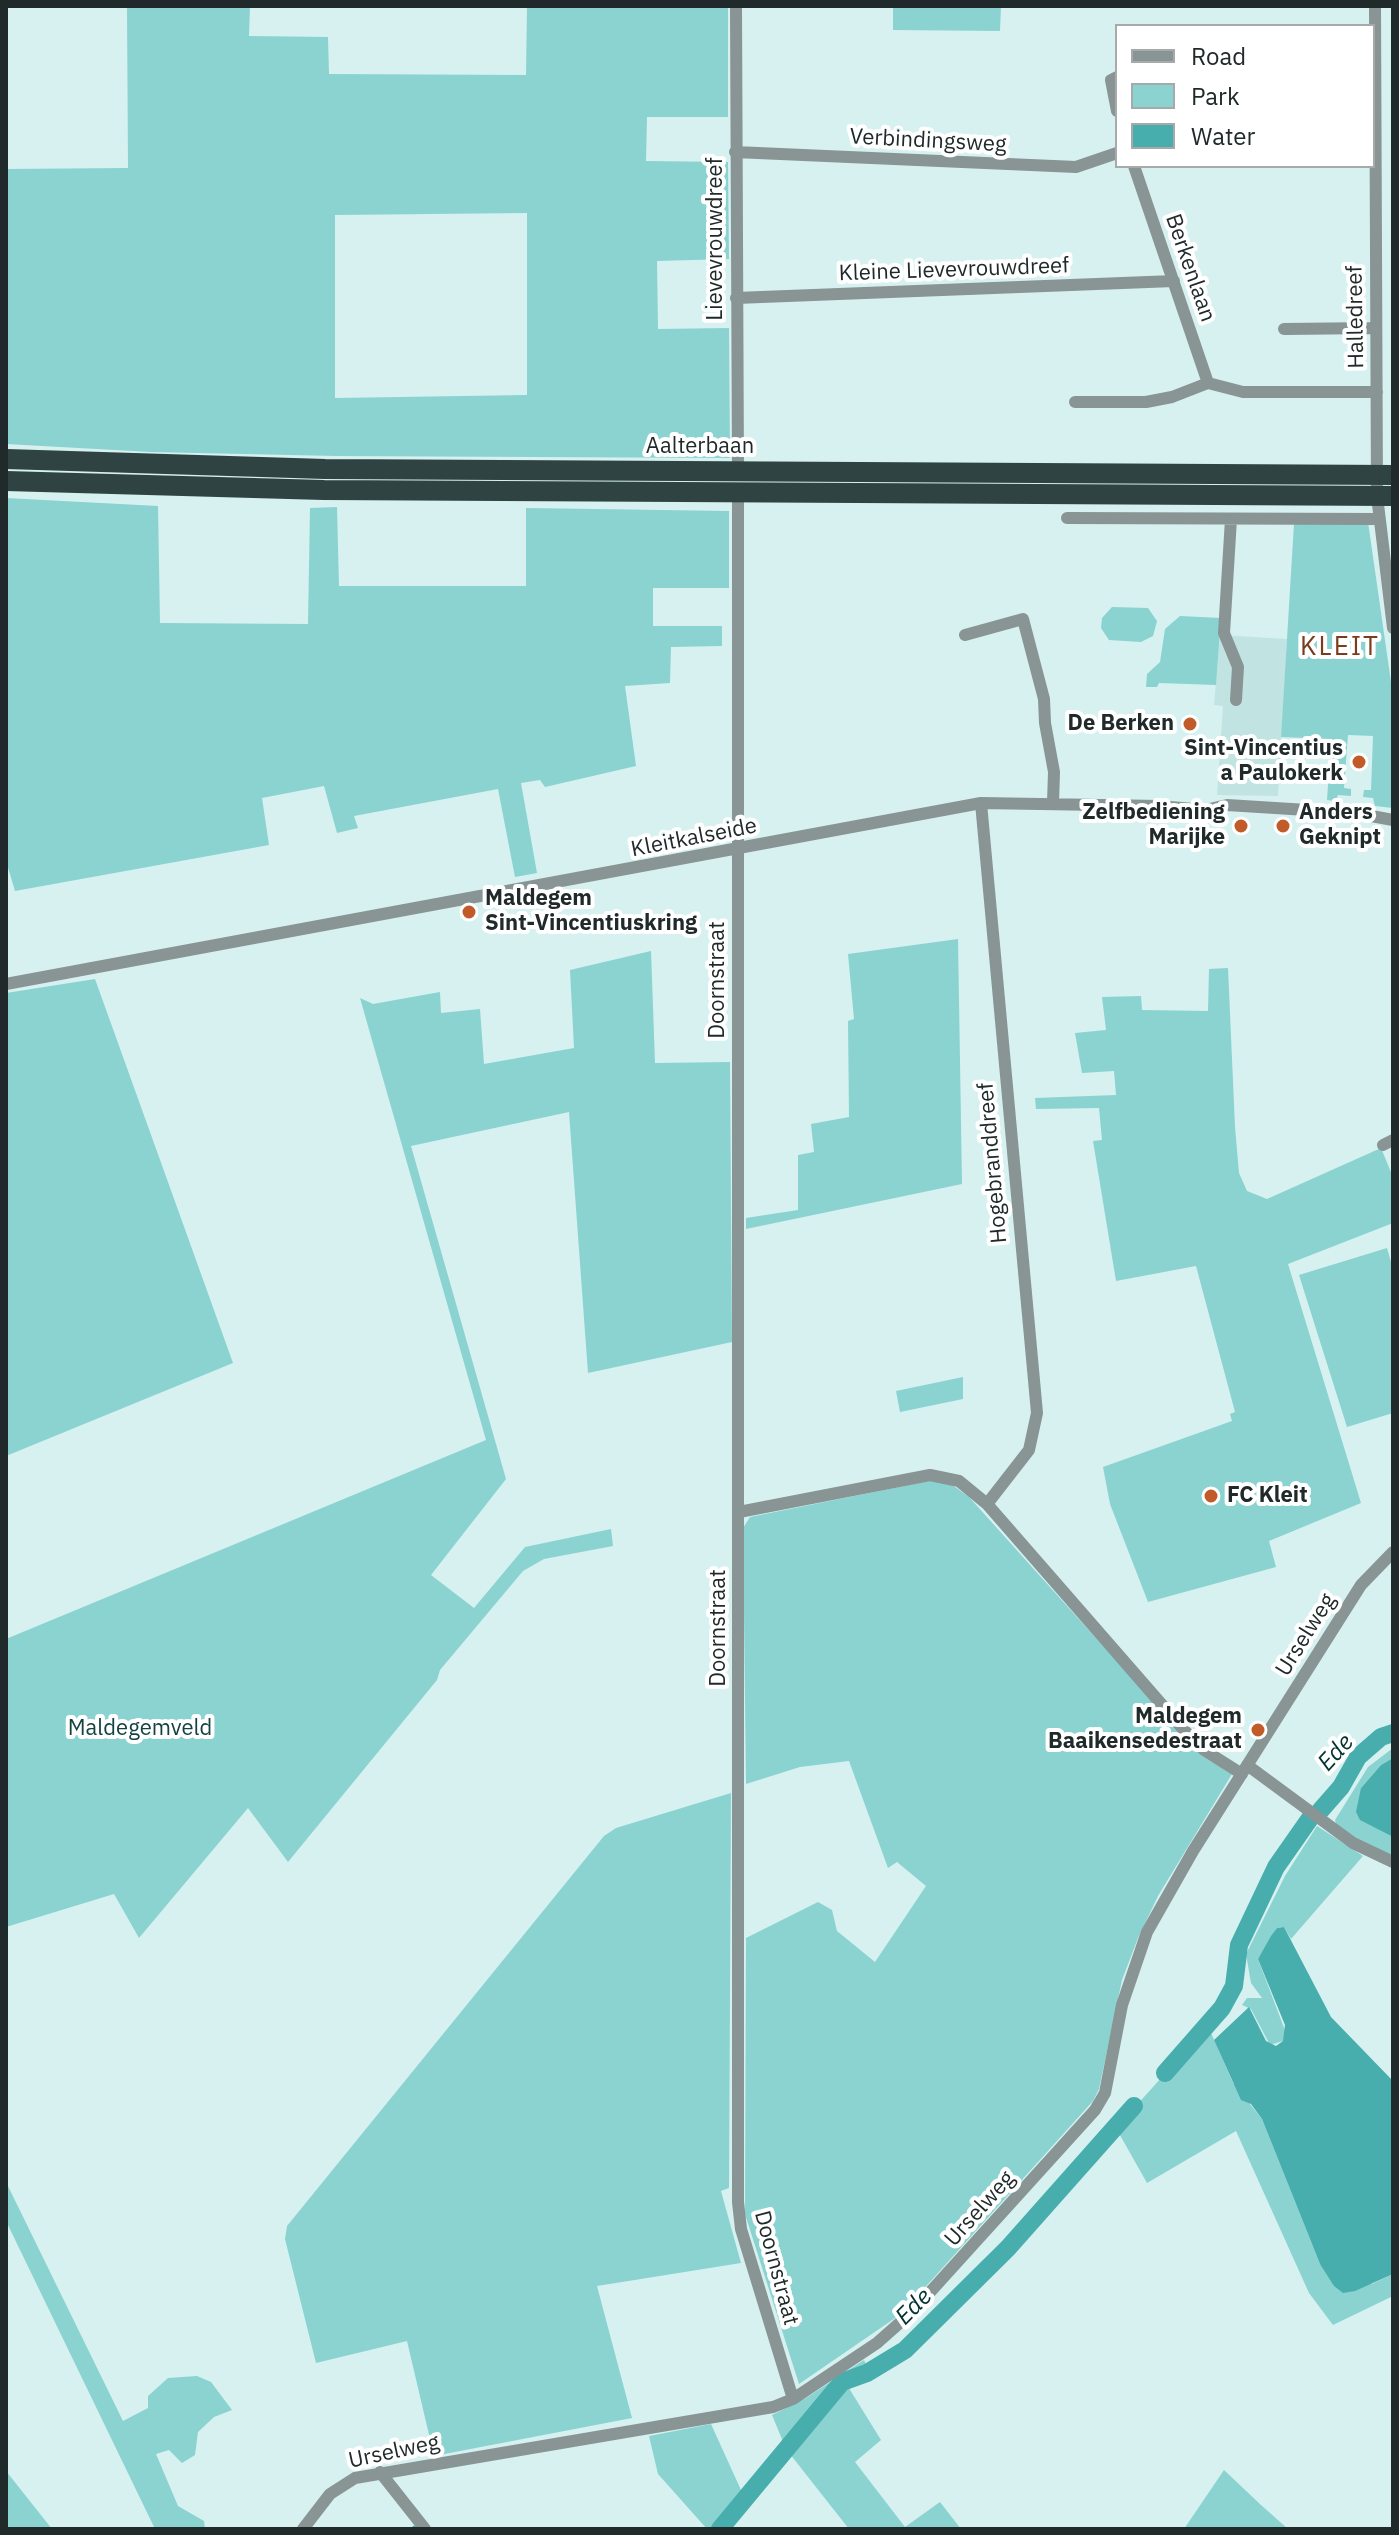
<!DOCTYPE html>
<html>
<head>
<meta charset="utf-8">
<style>
	body { margin:0 }
	#map { position:relative; width:1399px; height:2535px; overflow:hidden; background:#d6f1f0; font-family:"IBM Plex Sans",sans-serif }
	canvas { display:block }
	.frame { position:absolute; inset:0; border:8px solid #202a2a; pointer-events:none }
	.legend { position:absolute; left:1115px; top:24px; width:260px; height:144px; box-sizing:border-box; background:#fff; border:2px solid #a6aaaa; margin:0; padding:10px 14px; list-style:none; font-size:24px; color:#202a2a }
	.legend li { display:flex; align-items:center; gap:16px; height:40px }
	.legend b { width:40px; border:2px solid #a6aaaa }
</style>
</head>
<body>
<div id="map">
<canvas width="1399" height="2535"></canvas>
<div class="frame"></div>
<ul class="legend">
<li><b style="height:10px;background:#899494"></b>Road</li>
<li><b style="height:22px;background:#8ad3d1"></b>Park</li>
<li><b style="height:22px;background:#47aead"></b>Water</li>
</ul>
</div>
<script>
const ctx = document.querySelector('canvas').getContext('2d');
ctx.lineJoin = 'round';
function fillPath(path, color) { ctx.fillStyle = color; ctx.fill(path, 'evenodd'); }
const toPath = rows => new Path2D(rows.map(r => 'M' + r).join(''));
function stroke(path, color, width, dash) { ctx.strokeStyle = color; ctx.lineWidth = width; ctx.lineCap = dash ? 'butt' : 'round'; ctx.setLineDash(dash || []); ctx.stroke(path); }
function write(font, color, halo, rows, align = 'center') {
  ctx.font = font + ' "IBM Plex Sans",sans-serif'; ctx.lineWidth = 8; ctx.setLineDash([]); ctx.textBaseline = 'middle'; ctx.strokeStyle = halo; ctx.fillStyle = color; for (const [text, x, y, turn = 0] of rows) {
    ctx.save(); ctx.translate(x, y); ctx.rotate((+turn || 0) * Math.PI / 180); ctx.textAlign = isNaN(turn) ? turn : align; if (halo) ctx.strokeText(text, 0, 0); ctx.fillText(text, 0, 0); ctx.restore();
  }
}
const built = toPath([
	[1220,635,1287,639,1278,796,1217,795,1223,706,1214,705]
]);
const green = toPath([
	[127,6,250,6,249,36,328,37,329,74,526,75,527,6,728,6,728,117,647,117,646,161,728,162,729,259,657,261,658,329,729,328,730,458,336,456,151,452,6,444,6,169,128,168],
	[527,213,527,395,335,398,335,215],
	[893,6,1001,6,1000,31,893,30],
	[6,498,158,506,160,623,308,624,310,508,337,507,339,586,526,586,526,508,729,511,729,588,653,588,653,626,722,626,722,646,671,647,670,683,625,686,636,766,545,787,540,780,521,783,537,873,515,877,498,789,354,816,358,828,337,833,324,786,262,798,269,845,15,891,6,861],
	[1368,522,1393,696,1393,808,1375,806,1373,798,1363,797,1364,790,1371,790,1373,736,1348,735,1344,788,1351,789,1351,796,1338,795,1335,801,1327,800,1331,739,1281,737,1294,524],
	[1112,607,1148,608,1157,621,1153,636,1141,642,1109,640,1101,628,1102,618],
	[1180,616,1221,618,1216,685,1159,683,1157,687,1146,687,1147,674,1160,662,1165,629],
	[958,939,962,1184,746,1229,746,1218,798,1210,798,1155,814,1152,811,1124,849,1117,848,1021,854,1019,848,954],
	[651,951,655,1063,730,1062,732,1342,588,1373,569,1112,411,1146,506,1479,431,1575,474,1608,525,1547,611,1529,613,1546,544,1559,523,1571,440,1670,437,1680,288,1862,248,1808,139,1938,114,1894,6,1927,6,1639,486,1440,360,998,373,1004,440,992,441,1013,480,1009,484,1064,574,1048,570,970],
	[1228,968,1235,1127,1239,1173,1247,1191,1267,1199,1381,1148,1393,1177,1393,1223,1288,1264,1361,1503,1269,1541,1276,1567,1148,1602,1110,1504,1103,1467,1232,1421,1230,1414,1235,1412,1196,1266,1116,1281,1093,1141,1102,1140,1099,1108,1036,1109,1035,1098,1116,1095,1114,1071,1082,1073,1075,1033,1106,1030,1102,997,1141,996,1142,1010,1208,1011,1209,969],
	[95,979,233,1363,6,1456,6,993],
	[1387,1248,1393,1269,1393,1413,1347,1427,1299,1275],
	[963,1377,963,1399,900,1412,896,1391],
	[934,1480,951,1484,969,1497,1201,1755,1232,1774,1158,1896,1138,1938,1122,1980,1099,2089,1093,2101,901,2314,799,2384,745,2214,746,1938,818,1902,832,1910,837,1931,875,1962,926,1886,897,1862,888,1868,849,1761,800,1767,746,1784,743,1528,750,1517],
	[1393,1748,1393,1758,1381,1765,1361,1788,1361,1820,1393,1837,1393,1855,1361,1845,1336,1824,1335,1820,1368,1767],
	[731,1793,729,2188,721,2191,741,2263,597,2286,632,2418,434,2456,407,2341,316,2363,285,2239,287,2226,604,1836,616,1828],
	[1317,1826,1363,1856,1291,1939,1284,1927,1277,1928,1258,1959,1286,2033,1283,2041,1270,2045,1251,2009,1242,2005,1247,1998,1262,1998,1251,1983,1246,1954,1285,1876],
	[1208,2026,1233,2083,1262,2119,1320,2264,1372,2284,1393,2274,1393,2296,1333,2325,1309,2293,1236,2131,1147,2183,1116,2128],
	[6,2182,123,2421,148,2408,148,2396,168,2378,197,2376,211,2382,232,2410,214,2417,198,2432,195,2455,182,2463,169,2450,156,2454,178,2506,204,2521,205,2529,155,2529,6,2221],
	[864,2360,871,2376,847,2385,881,2440,855,2462,905,2527,940,2502,961,2529,849,2529,786,2449,772,2415,806,2398],
	[711,2424,746,2501,724,2529,707,2529,658,2474,649,2436],
	[1224,2470,1261,2505,1288,2529,1184,2529],
	[6,2471,52,2529,6,2529]
]);
const water = toPath([
	[1393,1758,1393,1837,1360,1820,1356,1812,1361,1788,1381,1765],
	[1284,1927,1331,2017,1393,2081,1393,2274,1355,2291,1343,2293,1334,2286,1320,2264,1262,2119,1251,2104,1241,2100,1214,2040,1249,2007,1266,2041,1276,2046,1283,2041,1285,2025,1258,1959,1271,1936,1277,1928]
]);
const stream = toPath([
	[414,2527,416,2529]
]);
const river = toPath([
	[1320,1811,1341,1787,1358,1757,1381,1737,1393,1733],
	[1165,2073,1222,2008,1234,1986,1239,1945,1276,1867,1311,1817],
	[720,2529,842,2382,867,2373,905,2350,1008,2248,1134,2106]
]);
const minor = toPath([
	[736,6,738,471],
	[1375,6,1377,496,1393,628],
	[1117,77,1111,80,1117,111],
	[735,152,1076,167,1117,153],
	[1134,166,1208,383],
	[736,298,1174,281],
	[1284,329,1376,328],
	[1075,402,1146,402,1172,397,1208,383,1243,392,1377,392],
	[738,492,738,2202,741,2229,793,2399],
	[1067,518,1379,519],
	[1231,519,1224,633,1238,667,1236,700],
	[965,635,1023,619,1044,699,1045,723,1054,772,1053,803],
	[981,803,1037,1413,1029,1450,987,1504],
	[6,984,981,803,1159,806,1205,810,1227,805,1355,813,1393,820],
	[1383,1145,1393,1140],
	[739,1512,930,1475,959,1481,987,1504,1184,1730,1204,1750,1242,1774],
	[1247,1765,1353,1843,1393,1862],
	[380,2472,425,2529],
	[303,2529,330,2494,355,2478,773,2407,793,2399,877,2343,912,2312,1095,2110,1105,2093,1122,2005,1147,1932,1193,1851,1361,1585,1393,1552]
]);
const trunk = toPath([
	[6,459,325,469,1393,475],
	[6,481,324,490,1393,496]
]);
const markers = [
	[1190,724,8,"#c15c2a"],
	[1359,762,8,"#c15c2a"],
	[1241,826,8,"#c15c2a"],
	[1283,826,8,"#c15c2a"],
	[469,912,8,"#c15c2a"],
	[1211,1496,8,"#c15c2a"],
	[1258,1730,8,"#c15c2a"]
];
const streetNames = [
	["Verbindingsweg",928,141,3],
	["Lievevrouwdreef",716,239,-90],
	["Berkenlaan",1190,268,71],
	["Kleine Lievevrouwdreef",954,270,-2],
	["Halledreef",1356,317,-91],
	["Aalterbaan",700,447],
	["Kleitkalseide",694,838,-11],
	["Doornstraat",718,980,-90],
	["Hogebranddreef",993,1163,-95],
	["Doornstraat",719,1628,-90],
	["Urselweg",1306,1635,-58],
	["Urselweg",980,2209,-48],
	["Doornstraat",776,2268,75],
	["Urselweg",394,2452,-12]
];
const poiNames = [
	["De Berken",1174,724],
	["Sint-Vincentius",1343,749],
	["a Paulokerk",1343,774],
	["Zelfbediening",1225,813],
	["Marijke",1225,838],
	["Anders",1299,813,"left"],
	["Geknipt",1299,838,"left"],
	["Maldegem",485,899,"left"],
	["Sint-Vincentiuskring",485,924,"left"],
	["FC Kleit",1227,1496,"left"],
	["Maldegem",1242,1717],
	["Baaikensedestraat",1242,1742]
];
const parkNames = [
	["Maldegemveld",140,1729]
];
const waterNames = [
	["Ede",1336,1753,-48],
	["Ede",914,2307,-45]
];
const quarterNames = [
	["KLEIT",1340,647]
];
fillPath(built, '#c1e4e3');
fillPath(green, '#8ad3d1');
fillPath(water, '#47aead');
stroke(stream, '#47aead', 3);
stroke(river, '#47aead', 18);
stroke(minor, '#899494', 12);
stroke(trunk, '#2e4342', 20);
for (const [x, y, r, color] of markers) { const dot = new Path2D(); dot.arc(x, y, r, 0, 2 * Math.PI); ctx.fillStyle = color; ctx.fill(dot); stroke(dot, '#fff', 3); }
write('22px', '#202a2a', '#fff', streetNames);
write('bold 22px', '#202a2a', '#fff', poiNames, 'right');
write('22px', '#134241', '#fff', parkNames);
write('italic 24px', '#003232', '#fff', waterNames);
ctx.letterSpacing = '2px';
write('26px', '#7c3b1c', '#fff', quarterNames);
ctx.letterSpacing = '0px';
</script>
</body>
</html>
